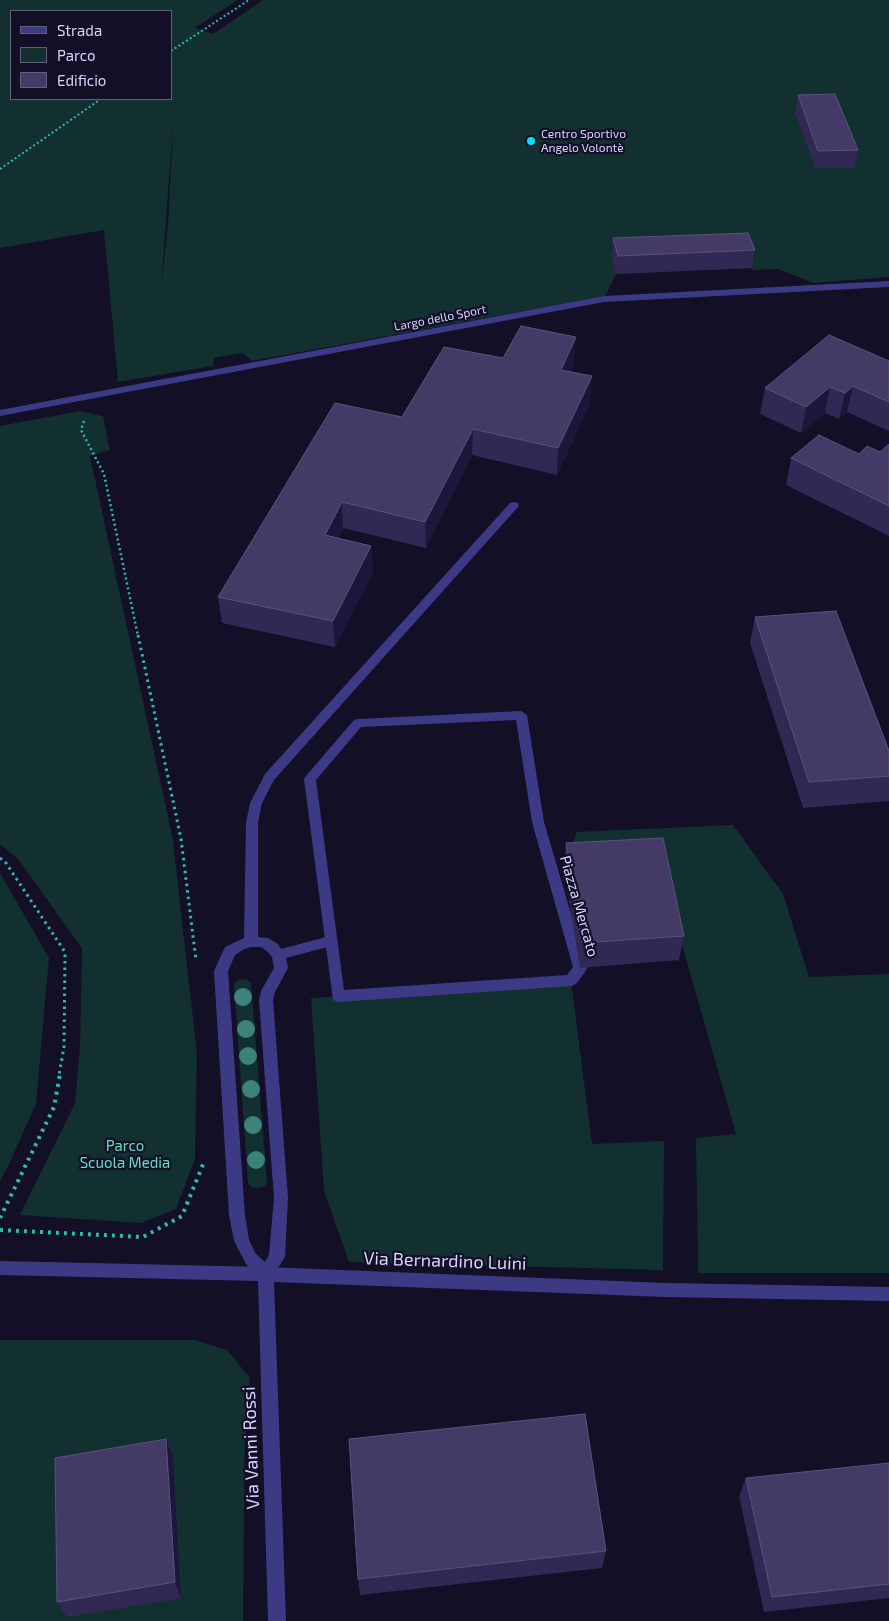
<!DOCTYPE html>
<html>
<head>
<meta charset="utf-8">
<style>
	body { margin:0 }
	#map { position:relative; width:889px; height:1621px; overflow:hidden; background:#130f26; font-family:"Exo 2",sans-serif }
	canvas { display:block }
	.legend { position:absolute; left:10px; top:10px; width:162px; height:90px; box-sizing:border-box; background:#130f26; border:1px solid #625e7d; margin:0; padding:6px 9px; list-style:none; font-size:15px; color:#d9d4ff }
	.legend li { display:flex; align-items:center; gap:10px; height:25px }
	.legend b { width:25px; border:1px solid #625e7d }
</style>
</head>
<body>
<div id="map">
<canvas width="889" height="1621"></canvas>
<ul class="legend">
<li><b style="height:6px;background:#3d3a85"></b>Strada</li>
<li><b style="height:14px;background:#12302f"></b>Parco</li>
<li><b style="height:14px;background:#433a66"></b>Edificio</li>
</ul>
</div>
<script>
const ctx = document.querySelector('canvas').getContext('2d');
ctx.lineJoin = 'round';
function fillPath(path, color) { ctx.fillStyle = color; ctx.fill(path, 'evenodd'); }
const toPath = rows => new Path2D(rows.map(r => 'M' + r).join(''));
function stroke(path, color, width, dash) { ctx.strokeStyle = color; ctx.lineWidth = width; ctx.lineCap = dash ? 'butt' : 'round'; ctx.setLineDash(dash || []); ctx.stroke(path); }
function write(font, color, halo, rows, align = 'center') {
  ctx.font = font + ' "Exo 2",sans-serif'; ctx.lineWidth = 4.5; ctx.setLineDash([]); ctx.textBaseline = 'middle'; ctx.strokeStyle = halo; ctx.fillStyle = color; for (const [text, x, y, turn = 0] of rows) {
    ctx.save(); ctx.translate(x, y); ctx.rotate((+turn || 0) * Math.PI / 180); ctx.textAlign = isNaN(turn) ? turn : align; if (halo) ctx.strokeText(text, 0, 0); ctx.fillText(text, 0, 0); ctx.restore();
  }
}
const green = toPath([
	[0,0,238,0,195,28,213,34,263,0,889,0,889,277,813,283,779,269,752,270,751,268,616,274,605,296,252,361,243,353,214,358,213,366,118,382,104,230,0,248],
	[11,11,171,11,171,99,11,99],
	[174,112,168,224,161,288],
	[80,411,103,416,110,450,90,456,173,840,197,1054,195,1159,176,1209,141,1223,20,1215,75,1103,80,1045,82,948,18,859,0,844,0,426],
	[733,825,783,894,809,977,889,974,889,1273,698,1273,696,1138,736,1134,659,864,564,868,577,832],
	[0,873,49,958,36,1104,10,1162,0,1181],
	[242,979,248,980,251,984,267,1183,264,1187,257,1188,251,1187,248,1182,234,985,237,981],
	[571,980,592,1144,664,1141,663,1270,349,1262,324,1191,311,998],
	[0,1340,195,1340,227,1350,250,1378,245,1419,243,1621,0,1621]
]);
const pathFar3 = toPath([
	[171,51,249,0],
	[0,169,101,99]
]);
const pathFar2 = toPath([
	[84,421,81,430,104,474,138,636]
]);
const pathFar1 = toPath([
	[138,635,181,839,196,960],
	[0,858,6,863,65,952,64,1047,59,1075]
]);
const path = toPath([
	[0,1218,54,1107,60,1074],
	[0,1230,143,1237,182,1216,204,1162]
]);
const service = toPath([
	[514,502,518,503,519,505,518,507,274,780,262,803,258,823,258,937,268,938,278,944,281,949,330,936,335,937,337,941,335,945,286,958,288,968,275,992,273,1000,288,1198,285,1257,271,1279,266,1281,261,1279,246,1264,234,1241,229,1215,214,971,225,947,244,938,246,823,250,803,265,774,510,503,514,502],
	[251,947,261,947,268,952,272,957,274,968,261,991,259,1000,274,1198,269,1255,265,1262,256,1254,249,1240,245,1215,228,971,235,955,244,949,251,947]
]);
const pedestrian = toPath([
	[521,711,527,715,544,822,587,968,585,972,576,984,571,986,338,1002,333,1000,304,779,306,776,354,720,358,719,521,711],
	[516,720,532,822,573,967,567,975,344,990,316,780,361,727,516,720]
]);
const minor = toPath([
	[889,281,889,287,604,302,0,416,0,410,604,296,889,281],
	[0,1261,266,1267,666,1283,889,1287,889,1301,666,1297,274,1282,286,1621,268,1621,258,1281,0,1275,0,1261]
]);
const trees = [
	[243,997],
	[246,1029],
	[248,1056],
	[251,1089],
	[253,1125],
	[256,1160]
];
const wall = toPath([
	[798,95,858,150,854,168,815,168,795,112],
	[613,238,755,250,752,268,616,274,612,257],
	[889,361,889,431,847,412,839,419,825,413,801,433,760,414,765,388],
	[574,363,570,372,590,403,557,475,472,455,426,548,343,528,338,538,371,546,373,572,335,647,222,623,218,597,402,417],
	[889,444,889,536,786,485,791,458,880,452],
	[755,617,889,751,889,801,803,808,750,643],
	[566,843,684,936,679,960,580,968,564,868],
	[166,1439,173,1457,181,1598,67,1617,57,1602],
	[889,1463,889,1598,764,1612,739,1496,746,1478],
	[606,1551,602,1568,360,1595,358,1579]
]);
const shadedWall = toPath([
	[576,337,574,363,559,396,561,370],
	[592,376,590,403,557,475,558,448],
	[853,386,847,412,839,419,845,393],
	[830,387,825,413,801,433,806,407],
	[473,429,472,455,426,548,425,522],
	[342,502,343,528,327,561,325,535],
	[371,546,373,572,335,647,333,621],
	[166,1439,173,1457,181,1598,175,1582]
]);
const building = toPath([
	[835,94,858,150,818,151,798,95,835,94],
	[748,233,755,250,618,256,613,238,748,233],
	[521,326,576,337,561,370,592,376,558,448,473,429,425,522,342,502,325,535,371,546,333,621,218,597,335,403,402,417,444,347,503,358,521,326],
	[829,335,889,361,889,402,853,386,845,393,830,387,806,407,765,388,829,335],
	[819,435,859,454,867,446,880,452,889,444,889,506,791,458,819,435],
	[836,611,889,751,889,776,809,782,755,617,836,611],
	[663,838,684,936,582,943,566,843,663,838],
	[585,1414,606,1551,358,1579,349,1439,585,1414],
	[166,1439,175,1582,57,1602,55,1458,166,1439],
	[889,1463,889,1584,772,1597,746,1478,889,1463]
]);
const markers = [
	[531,141,5,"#00e5ff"]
];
const farPoinames = [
	["Centro Sportivo",541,134],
	["Angelo Volontè",541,148]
];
const farStreetnames = [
	["Largo dello Sport",440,318,-11]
];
const streetNames = [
	["Piazza Mercato",579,906,74]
];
const parkNames = [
	["Parco",125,1146],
	["Scuola Media",125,1163]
];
const nearStreetnames = [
	["Via Bernardino Luini",445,1261,2],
	["Via Vanni Rossi",251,1448,-92]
];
fillPath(green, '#12302f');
stroke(pathFar3, '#2fb8b0', 2, [2, 2.5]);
stroke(pathFar2, '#2fb8b0', 2.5, [2, 3]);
stroke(pathFar1, '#2fb8b0', 3, [2.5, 4]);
stroke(path, '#2fb8b0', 4, [3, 5]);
fillPath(service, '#3d3a85');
fillPath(pedestrian, '#3d3a85');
fillPath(minor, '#3d3a85');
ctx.fillStyle = '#3d827b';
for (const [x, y] of trees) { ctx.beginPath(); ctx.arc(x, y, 9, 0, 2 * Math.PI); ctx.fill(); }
fillPath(wall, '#312854');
fillPath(shadedWall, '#1d163a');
fillPath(building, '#433a66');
stroke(building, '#5a527e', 1);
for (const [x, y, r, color] of markers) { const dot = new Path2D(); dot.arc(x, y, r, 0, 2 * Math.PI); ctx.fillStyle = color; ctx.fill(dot); stroke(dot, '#130f26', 2); }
write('12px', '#d9d4ff', '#130f26', farPoinames, 'left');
write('12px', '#d9d4ff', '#130f26', farStreetnames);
write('15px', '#d9d4ff', '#130f26', streetNames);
write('15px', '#5fe0c0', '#130f26', parkNames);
write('18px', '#d9d4ff', '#130f26', nearStreetnames);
</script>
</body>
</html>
